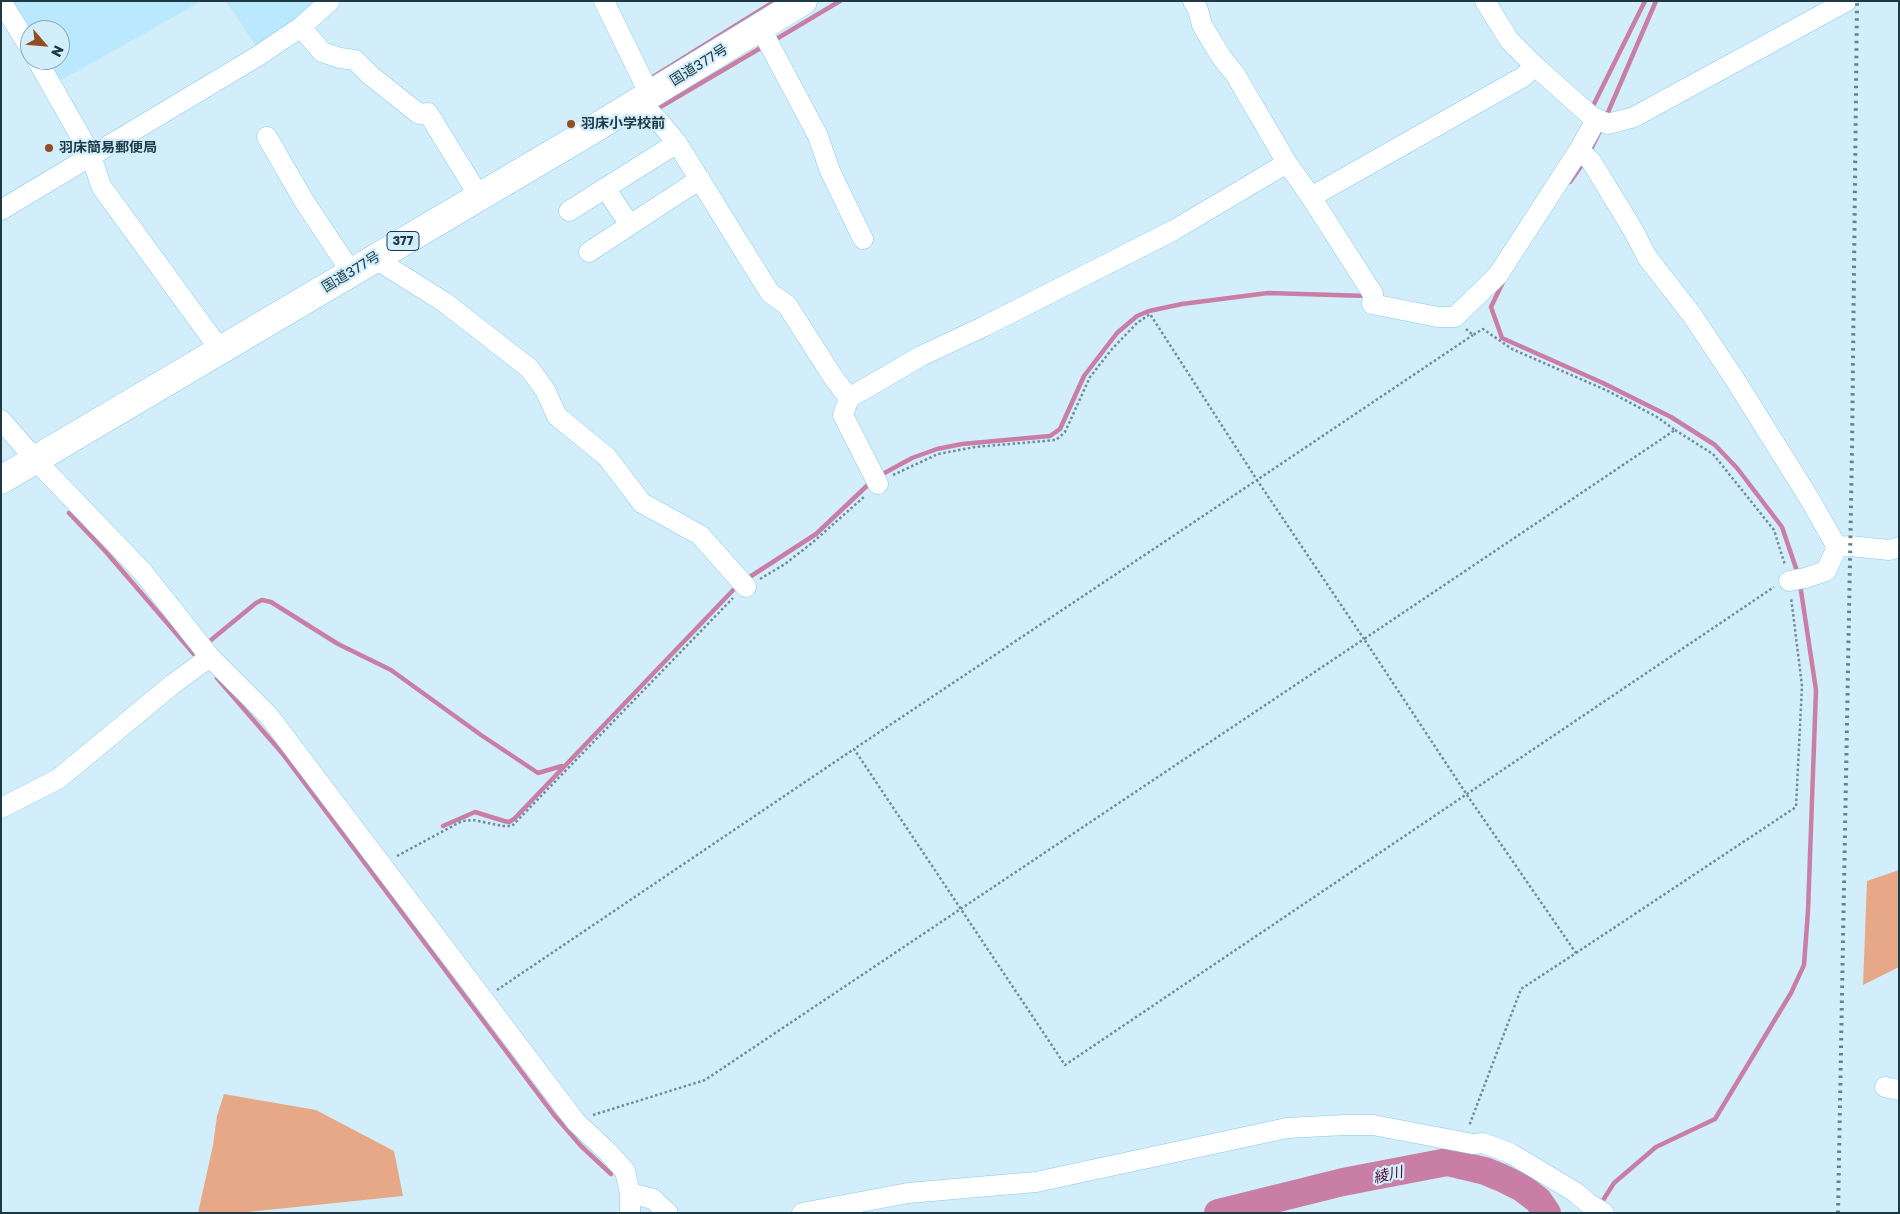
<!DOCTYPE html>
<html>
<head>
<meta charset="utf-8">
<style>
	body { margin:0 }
	#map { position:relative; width:1900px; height:1214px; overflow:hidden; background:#d3eefb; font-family:"Golos Text",sans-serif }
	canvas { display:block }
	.frame { position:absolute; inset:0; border:2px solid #1c3945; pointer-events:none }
	.north { position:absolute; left:20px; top:20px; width:50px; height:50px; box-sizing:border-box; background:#d3eefb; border:1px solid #8aa6b2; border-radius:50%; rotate:117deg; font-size:14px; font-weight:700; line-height:20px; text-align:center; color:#1c3945 }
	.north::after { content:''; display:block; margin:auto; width:18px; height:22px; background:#934d25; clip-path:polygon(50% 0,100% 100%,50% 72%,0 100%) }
</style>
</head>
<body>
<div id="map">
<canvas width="1900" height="1214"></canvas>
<div class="frame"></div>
<div class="north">N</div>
</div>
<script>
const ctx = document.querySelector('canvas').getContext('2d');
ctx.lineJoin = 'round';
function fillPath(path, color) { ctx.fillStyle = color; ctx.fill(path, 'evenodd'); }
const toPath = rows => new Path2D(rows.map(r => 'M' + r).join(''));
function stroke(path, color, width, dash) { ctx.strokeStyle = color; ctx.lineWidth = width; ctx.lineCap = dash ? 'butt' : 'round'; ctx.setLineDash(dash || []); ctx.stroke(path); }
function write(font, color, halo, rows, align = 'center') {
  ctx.font = font + ' "Golos Text","Noto Sans JP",sans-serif'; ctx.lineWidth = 4.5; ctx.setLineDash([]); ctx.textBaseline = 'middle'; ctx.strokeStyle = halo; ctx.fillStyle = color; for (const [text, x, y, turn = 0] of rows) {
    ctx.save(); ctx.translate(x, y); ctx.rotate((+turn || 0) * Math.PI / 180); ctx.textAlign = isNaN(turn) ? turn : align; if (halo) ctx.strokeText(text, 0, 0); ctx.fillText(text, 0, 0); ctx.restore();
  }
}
const built = toPath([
	[9,1,202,1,58,82,44,60,60,60,60,30,30,30],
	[226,1,311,1,313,7,258,49]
]);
const green = toPath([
	[1899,870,1899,967,1863,985,1867,881],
	[224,1094,316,1110,394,1151,403,1196,238,1213,198,1213,213,1145,217,1116]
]);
const stream = toPath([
	[773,41,840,1],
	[653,77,775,1],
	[657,109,764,46],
	[1591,110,1645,1],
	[1606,117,1656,1],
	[1589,153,1600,131],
	[1570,182,1584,162],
	[1503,282,1491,307,1502,338,1603,383,1671,417,1715,445,1737,468,1782,527,1798,574],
	[879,476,912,458,937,449,962,444,1050,436,1060,429,1084,376,1117,333,1137,316,1149,311,1182,304,1268,293,1368,296],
	[69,513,106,552,199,660],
	[745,580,816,534,871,482],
	[211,640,256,603,262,600,271,602,338,644,391,670,481,735,538,773,562,766],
	[217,678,282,753,554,1115,581,1146,611,1174],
	[443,826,475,812,504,821,509,822,514,819,737,586],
	[1600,1205,1614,1183,1656,1147,1715,1119,1791,993,1804,965,1808,911,1816,690,1800,584]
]);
const river = toPath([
	[1218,1213,1343,1182,1447,1162,1485,1171,1502,1178,1522,1188,1538,1200,1547,1213]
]);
const path = toPath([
	[1466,329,1473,335,1483,329,1512,349,1608,391,1657,417,1675,430,1364,639,1467,795,1576,953,1521,989,1469,1126],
	[1675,430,1713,454,1774,530,1785,565],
	[893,475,938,454,975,447,1056,440,1065,432,1090,377,1112,349,1137,323,1150,314,1257,480,854,749,1065,1065,1774,587],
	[760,579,785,564,812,543,865,496],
	[397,856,462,821,473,820,502,826,512,826,733,598],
	[1576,953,1796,807,1802,686,1791,597],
	[497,990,854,749],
	[593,1115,705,1080,1364,639,1257,480,1473,335]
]);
const minor = toPath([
	[1,1,30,48],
	[604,1,650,95],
	[1193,1,1198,10,1202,25,1222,58,1235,74,1287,163,1311,197,1373,294,1372,304,1438,317,1455,317,1498,275,1579,150,1596,120],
	[1485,1,1509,40,1535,66,1591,116,1608,124,1634,117,1847,1],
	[301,27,322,52,340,58,355,60,370,75,419,114,428,113,479,196],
	[760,27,818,136,830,171,863,239],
	[37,60,91,155,101,186,213,340,219,351],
	[639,102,658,120,677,143,770,293,787,305,833,377,849,398],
	[267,137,304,201,351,272],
	[1579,150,1591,161,1633,230,1647,257,1692,315,1734,378,1809,498,1837,547],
	[605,188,630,225],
	[1311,197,1523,77,1535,66],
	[1,210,258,56,301,27,330,1],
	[569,211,677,143],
	[589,252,700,179],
	[374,258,444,302,529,368,545,390,557,416,607,457,642,503,700,535,746,587],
	[1,420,44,469,142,571,210,657,269,716,576,1122,608,1152,625,1171,630,1193,630,1213],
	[878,484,843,415,849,398,921,356,985,326,1174,230,1287,163],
	[1789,581,1805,578,1826,571,1837,547,1850,546,1889,550,1899,547],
	[1,808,58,779,173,684,210,657],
	[1885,1087,1899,1090],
	[630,1193,653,1199,668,1213],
	[802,1213,908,1193,1036,1182,1287,1128,1345,1125,1373,1125,1473,1144,1483,1143,1510,1153,1575,1192,1588,1203,1604,1213]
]);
const highway = toPath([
	[1,480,582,136,803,1]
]);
const rail = toPath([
	[1838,1213,1852,451,1857,1]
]);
const markers = [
	[571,124,5,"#934d25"],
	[49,148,5,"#934d25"]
];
const shields = [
	[403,241,32]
];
const shieldNames = [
	["377",403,241]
];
const streetNames = [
	["国道377号",699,65,-32],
	["国道377号",351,272,-31]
];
const poiNames = [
	["羽床小学校前",581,124],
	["羽床簡易郵便局",59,148]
];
const waterNames = [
	["綾川",1388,1175,-13]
];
fillPath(built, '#bae8fe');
fillPath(green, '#e7a888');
stroke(stream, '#c97fa5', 4.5);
stroke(river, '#c97fa5', 28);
stroke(minor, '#84cae9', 21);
stroke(highway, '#84cae9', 29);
stroke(path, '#708c98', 2.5, [2.5, 2.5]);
stroke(minor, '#fff', 20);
stroke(highway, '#fff', 28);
stroke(rail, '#64818d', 4, [2.5, 5]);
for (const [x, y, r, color] of markers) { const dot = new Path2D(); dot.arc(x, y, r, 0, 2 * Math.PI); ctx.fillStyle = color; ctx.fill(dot); stroke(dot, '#d3eefb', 2); }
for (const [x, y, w] of shields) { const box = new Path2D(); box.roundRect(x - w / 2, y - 9.5, w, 19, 4); ctx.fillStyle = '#d3eefb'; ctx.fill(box); stroke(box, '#1c3945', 1); }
write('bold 12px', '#1c3945', null, shieldNames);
write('14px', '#1c3945', '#d3eefb', streetNames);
write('bold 14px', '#1c3945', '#d3eefb', poiNames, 'left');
write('italic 15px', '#510e37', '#d3eefb', waterNames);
</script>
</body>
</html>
